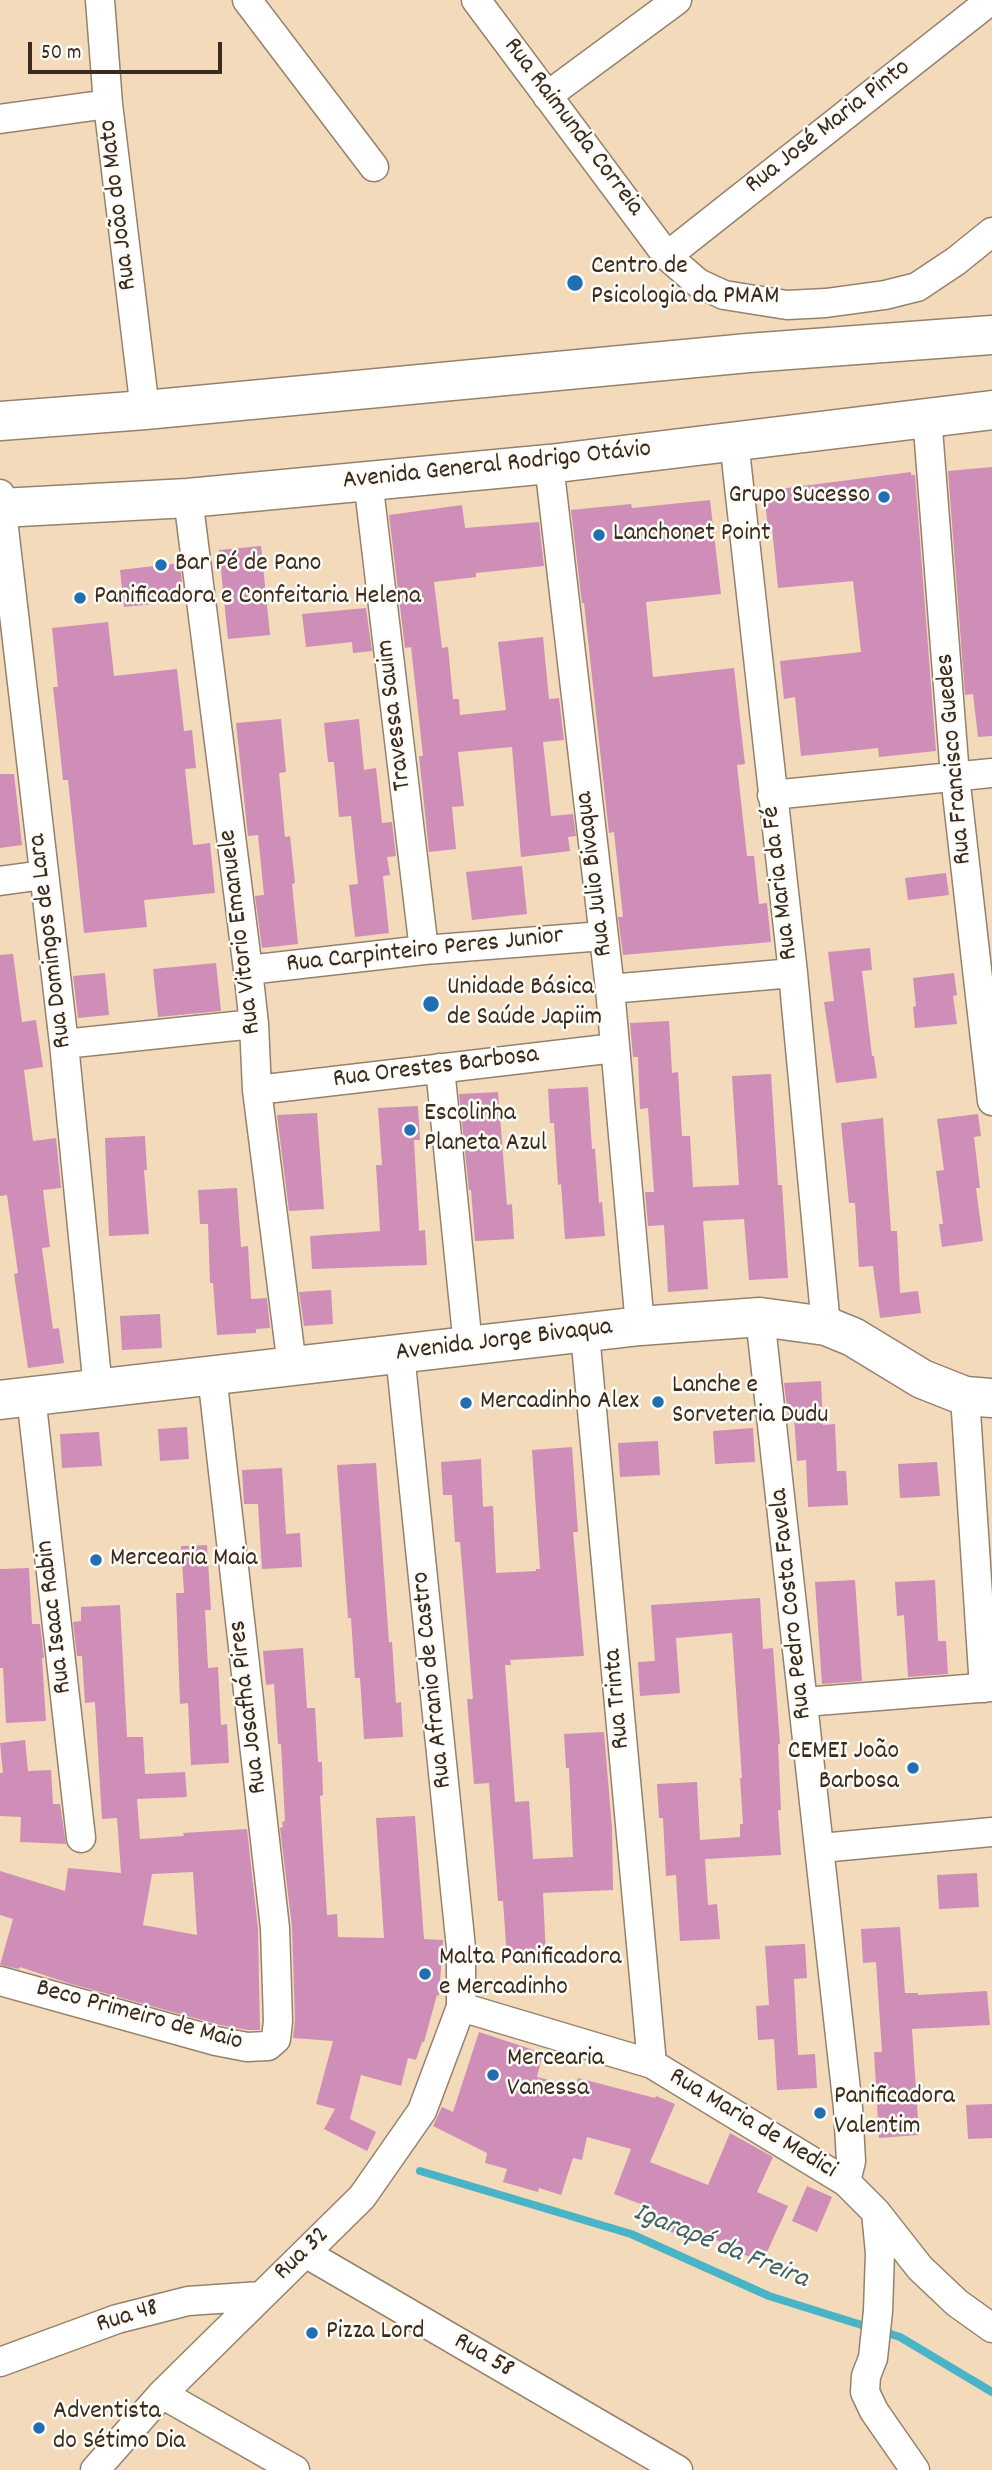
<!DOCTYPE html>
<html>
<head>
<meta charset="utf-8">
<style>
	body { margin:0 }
	#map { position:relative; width:992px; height:2470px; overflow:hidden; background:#f2daba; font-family:Dekko,sans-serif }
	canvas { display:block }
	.scale { position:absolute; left:28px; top:42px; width:194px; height:32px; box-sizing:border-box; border:4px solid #3b2a1e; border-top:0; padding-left:9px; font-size:21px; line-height:24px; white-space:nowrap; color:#3b2a1e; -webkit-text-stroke:5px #fdfcf7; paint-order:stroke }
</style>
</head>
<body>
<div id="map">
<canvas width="992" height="2470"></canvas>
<div class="scale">50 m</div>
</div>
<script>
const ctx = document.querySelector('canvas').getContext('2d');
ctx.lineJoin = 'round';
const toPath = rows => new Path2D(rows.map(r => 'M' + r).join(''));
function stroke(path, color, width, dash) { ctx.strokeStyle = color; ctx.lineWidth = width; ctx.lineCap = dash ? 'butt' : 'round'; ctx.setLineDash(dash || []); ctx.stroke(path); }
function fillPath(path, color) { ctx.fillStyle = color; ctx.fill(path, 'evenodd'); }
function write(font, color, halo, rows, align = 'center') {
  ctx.font = font + ' Dekko,sans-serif'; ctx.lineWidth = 5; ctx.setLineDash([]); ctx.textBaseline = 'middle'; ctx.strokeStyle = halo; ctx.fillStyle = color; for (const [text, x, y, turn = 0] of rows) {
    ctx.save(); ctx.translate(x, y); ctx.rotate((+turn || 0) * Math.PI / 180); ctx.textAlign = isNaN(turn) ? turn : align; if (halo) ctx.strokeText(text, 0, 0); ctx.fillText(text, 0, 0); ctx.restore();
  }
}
const stream = toPath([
	[420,2171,631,2234,769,2296,900,2337,992,2392]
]);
const building = toPath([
	[992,467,992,736,978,737,973,694,965,695,948,471],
	[911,472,911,475,915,475,936,751,879,757,878,748,801,756,795,697,784,699,780,661,861,652,853,581,778,588,772,528,768,529,764,491],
	[710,500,721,594,646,602,653,677,734,668,745,764,737,765,747,856,754,856,759,904,767,903,771,942,623,955,618,917,623,917,614,832,609,833,584,603,582,603,571,510,631,504,632,508],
	[462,505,465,528,539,522,544,566,476,573,476,577,434,582,442,648,448,647,453,699,459,699,460,715,506,710,498,642,543,637,549,699,559,698,564,740,543,742,551,816,573,814,576,836,568,837,570,851,521,857,512,747,458,752,464,806,452,807,456,849,429,852,419,756,423,756,411,647,405,648,389,515],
	[261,546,270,635,228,639,219,550],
	[180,563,184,601,124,607,120,570],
	[366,608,372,651,353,653,352,642,306,647,302,614],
	[108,622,114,676,177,669,184,731,192,730,196,768,185,769,193,845,210,843,215,893,144,900,147,927,84,933,68,780,63,780,59,741,53,687,58,687,52,628],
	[281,719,286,772,279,773,285,837,290,836,295,883,292,884,298,944,262,948,255,896,264,895,258,835,248,836,236,723],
	[359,719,364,770,376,768,382,823,392,822,396,856,387,857,390,875,383,876,389,933,355,937,349,885,358,884,351,816,339,817,334,762,328,762,324,723],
	[0,774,14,774,22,845,0,848],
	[522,866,527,914,472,920,466,872],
	[946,873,949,895,908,900,905,878],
	[870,948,872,970,862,971,872,1056,874,1056,877,1078,836,1083,824,1002,834,1001,828,952],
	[13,954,22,1022,36,1020,43,1067,24,1070,33,1141,56,1138,61,1188,43,1190,50,1247,42,1248,53,1329,59,1328,64,1363,28,1368,14,1274,18,1273,7,1195,0,1196,0,955],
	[216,963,221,1011,158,1017,153,969],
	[105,973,109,1015,78,1018,73,976],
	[954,973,957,995,953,996,957,1024,915,1028,913,1007,916,1006,913,978],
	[669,1021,672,1073,678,1072,682,1136,690,1136,693,1187,739,1185,732,1076,771,1074,778,1185,782,1185,788,1278,749,1280,744,1219,703,1221,708,1289,668,1292,664,1225,648,1226,645,1192,654,1192,648,1108,640,1109,638,1057,633,1057,630,1023],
	[588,1087,592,1149,595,1149,599,1203,602,1202,605,1236,565,1239,561,1184,558,1185,554,1123,550,1123,548,1089],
	[498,1092,507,1205,512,1204,514,1239,475,1241,471,1190,469,1190,459,1094],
	[418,1106,420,1140,414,1140,419,1231,425,1230,427,1265,312,1269,310,1236,380,1231,376,1165,382,1165,378,1108],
	[317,1113,324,1209,289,1211,277,1115],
	[978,1114,981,1136,974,1137,980,1188,976,1188,983,1241,942,1247,939,1224,943,1224,936,1171,944,1170,937,1119],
	[883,1118,891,1231,897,1231,900,1293,918,1291,921,1313,880,1318,873,1266,859,1267,855,1203,849,1203,841,1123],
	[145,1136,147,1170,144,1170,149,1234,109,1236,105,1138],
	[237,1188,241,1247,248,1246,251,1299,267,1298,270,1328,256,1329,256,1333,217,1335,213,1283,210,1283,208,1224,200,1224,198,1190],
	[331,1290,333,1324,304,1326,299,1292],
	[160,1314,162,1348,122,1350,120,1316],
	[821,1381,823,1425,835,1424,837,1471,846,1471,848,1505,808,1507,806,1460,797,1461,794,1417,788,1417,784,1383],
	[187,1427,189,1459,160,1461,158,1429],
	[753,1428,755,1462,715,1464,713,1431],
	[99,1432,102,1466,62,1468,60,1434],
	[658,1441,660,1475,620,1477,618,1443],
	[572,1447,578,1532,573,1532,584,1656,510,1660,511,1665,505,1665,515,1802,529,1801,533,1859,573,1857,569,1768,566,1768,564,1734,604,1732,612,1828,613,1890,543,1893,546,1956,507,1958,503,1901,498,1901,489,1783,474,1784,467,1699,473,1699,460,1542,455,1542,452,1495,443,1495,441,1462,481,1459,483,1507,493,1506,496,1573,536,1571,536,1569,540,1569,532,1450],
	[937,1462,940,1496,900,1498,898,1464],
	[376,1463,389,1642,392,1642,396,1703,401,1702,403,1737,364,1739,360,1678,355,1678,351,1618,348,1618,337,1465],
	[282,1468,286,1534,300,1533,302,1567,262,1569,258,1504,244,1504,242,1470],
	[207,1545,211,1610,205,1610,208,1668,218,1667,221,1725,227,1724,229,1763,191,1765,188,1703,180,1704,176,1593,184,1593,181,1546],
	[29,1568,32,1624,40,1624,44,1658,42,1658,46,1721,6,1723,3,1668,0,1668,0,1569],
	[855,1580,862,1681,822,1684,815,1582],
	[935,1580,938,1641,946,1641,948,1674,908,1677,904,1615,897,1616,895,1582],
	[760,1598,763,1649,773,1648,780,1744,778,1744,781,1810,778,1810,781,1855,705,1859,708,1905,717,1904,720,1939,680,1941,676,1875,666,1876,663,1818,659,1818,657,1784,697,1782,700,1840,740,1837,740,1824,743,1824,740,1778,742,1778,732,1633,676,1638,680,1693,640,1696,638,1662,655,1661,651,1605],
	[120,1605,127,1737,143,1737,145,1774,185,1772,187,1797,137,1799,140,1839,184,1836,183,1833,247,1829,258,1929,260,2030,248,2030,220,2025,68,1983,20,1967,19,1969,0,1965,13,1919,0,1915,0,1871,65,1891,68,1868,121,1873,117,1818,102,1819,95,1702,85,1703,82,1656,77,1656,73,1622,81,1621,81,1607],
	[193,1872,197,1935,143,1925,152,1874],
	[303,1648,307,1708,315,1708,318,1762,322,1762,323,1795,320,1796,327,1915,337,1914,338,1937,384,1938,376,1818,415,1816,424,1939,443,1940,439,1996,437,1995,424,2042,422,2042,416,2060,408,2058,401,2086,361,2075,350,2119,376,2132,367,2151,324,2129,335,2109,316,2104,333,2041,293,2038,295,2020,292,1927,280,1828,283,1827,282,1822,285,1821,281,1744,278,1744,274,1684,266,1685,263,1651],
	[25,1740,28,1771,51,1770,53,1804,60,1804,66,1844,20,1842,21,1817,0,1816,0,1773,3,1773,0,1743],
	[977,1873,979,1907,939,1909,937,1875],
	[900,1927,905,1993,918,1993,918,1995,987,1991,990,2025,912,2029,919,2135,879,2138,874,2052,882,2052,876,1962,863,1963,861,1929],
	[805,1944,807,1978,794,1979,798,2055,815,2054,817,2088,777,2090,774,2039,758,2040,756,2006,769,2005,765,1946],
	[479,2032,543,2053,537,2077,576,2087,578,2078,655,2098,656,2096,675,2104,650,2162,708,2185,730,2133,773,2157,757,2192,788,2206,762,2263,741,2253,742,2251,680,2225,677,2234,649,2225,654,2209,614,2194,631,2149,587,2137,582,2160,573,2158,561,2195,539,2188,538,2192,503,2182,507,2169,485,2163,487,2153,433,2126,442,2107,453,2112],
	[992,2104,992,2138,968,2139,966,2105],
	[807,2186,832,2197,817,2232,792,2221]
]);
const street = toPath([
	[100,0,108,104,145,410],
	[247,0,374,167],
	[476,0,667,256,698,283,724,295,787,305,826,303,885,295,917,287,956,261,992,232],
	[547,96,677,0],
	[0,119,108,104],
	[667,256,991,0],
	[927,416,955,776,992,1101],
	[734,441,793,973,826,1326],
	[549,464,610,989,640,1326],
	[368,480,424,950],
	[0,494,64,1044,98,1389],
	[188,498,248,970,254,1024,257,1090,292,1366],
	[772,795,992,773],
	[0,881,43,875],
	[248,970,424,950,603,936],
	[610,989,793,973],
	[64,1044,254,1024],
	[440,1068,468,1346],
	[257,1090,615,1048],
	[760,1317,848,2108,851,2161,846,2182],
	[585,1334,652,2064],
	[31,1396,81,1838],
	[965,1396,984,1688],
	[804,1702,992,1687],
	[821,1848,992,1832],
	[0,1981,216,2041,247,2047,268,2046,276,2039,278,2021,275,1928,212,1375],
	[461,2007,652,2064,846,2182,876,2212,920,2268,957,2303,992,2328],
	[876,2212,880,2253,878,2311,873,2358,866,2376,865,2392,874,2411,915,2470],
	[307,2254,678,2470],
	[0,2362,117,2319,188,2301,261,2296],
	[162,2394,295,2470],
	[95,2470,162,2394,362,2197,422,2111,461,2007,461,1948,400,1354]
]);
const secondary = toPath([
	[0,421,145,410,748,353,992,335],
	[0,508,188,498,549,464,992,410],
	[0,1400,640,1326,760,1317,826,1326,853,1337,922,1379,965,1396,992,1398]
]);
const markers = [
	[575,283,9,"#1f6fb2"],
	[884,497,7,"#1f6fb2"],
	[599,535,7,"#1f6fb2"],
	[161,565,7,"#1f6fb2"],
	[80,598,7,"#1f6fb2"],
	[431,1004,9,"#1f6fb2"],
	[410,1130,7,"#1f6fb2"],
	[658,1402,7,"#1f6fb2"],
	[466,1403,7,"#1f6fb2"],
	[96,1560,7,"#1f6fb2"],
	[913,1768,7,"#1f6fb2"],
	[425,1974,7,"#1f6fb2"],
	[493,2075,7,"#1f6fb2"],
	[820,2113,7,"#1f6fb2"],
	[312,2333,7,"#1f6fb2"],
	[39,2428,7,"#1f6fb2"]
];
const streetNames = [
	["Rua Raimunda Correia",572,128,53],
	["Rua José Maria Pinto",829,128,-38],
	["Rua João do Mato",120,205,-97],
	["Avenida General Rodrigo Otávio",497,467,-6],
	["Travessa Sauim",396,715,-97],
	["Rua Francisco Guedes",956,759,-95],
	["Rua Julio Bivaqua",596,874,-97],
	["Rua Maria da Fé",782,883,-97],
	["Rua Vitorio Emanuele",242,932,-97],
	["Rua Domingos de Lara",52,941,-97],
	["Rua Carpinteiro Peres Junior",425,952,-6],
	["Rua Orestes Barbosa",436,1069,-7],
	["Avenida Jorge Bivaqua",504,1342,-7],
	["Rua Pedro Costa Favela",793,1604,-96],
	["Rua Isaac Rabin",56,1617,-97],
	["Rua Afranio de Castro",434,1680,-96],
	["Rua Trinta",619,1699,-95],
	["Rua Josafhá Pires",250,1707,-97],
	["Beco Primeiro de Maio",139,2017,15],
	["Rua Maria de Medici",752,2125,31],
	["Rua 32",303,2255,-44],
	["Rua 48",128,2318,-17],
	["Rua 58",483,2357,30]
];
const poiNames = [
	["Centro de",591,268],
	["Psicologia da PMAM",591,298],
	["Grupo Sucesso",870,497,"right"],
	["Lanchonet Point",613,535],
	["Bar Pé de Pano",175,565],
	["Panificadora e Confeitaria Helena",94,598],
	["Unidade Básica",447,989],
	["de Saúde Japiim",447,1019],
	["Escolinha",424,1115],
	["Planeta Azul",424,1145],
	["Lanche e",672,1387],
	["Sorveteria Dudu",672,1417],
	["Mercadinho Alex",480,1403],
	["Mercearia Maia",110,1560],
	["CEMEI João",899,1753,"right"],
	["Barbosa",899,1783,"right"],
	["Malta Panificadora",439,1959],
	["e Mercadinho",439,1989],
	["Mercearia",507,2060],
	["Vanessa",507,2090],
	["Panificadora",834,2098],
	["Valentim",834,2128],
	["Pizza Lord",326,2333],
	["Adventista",53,2413],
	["do Sétimo Dia",53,2443]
];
const waterNames = [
	["Igarapé da Freira",720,2248,22]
];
stroke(stream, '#4ab4c7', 8);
fillPath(building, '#cf8eb7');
stroke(street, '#96826c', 31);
stroke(secondary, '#96826c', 41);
stroke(street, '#fff', 28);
stroke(secondary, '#fff', 38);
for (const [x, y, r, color] of markers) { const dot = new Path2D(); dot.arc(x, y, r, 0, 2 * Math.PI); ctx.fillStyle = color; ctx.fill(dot); stroke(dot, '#fdfcf7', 2.5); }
write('26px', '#3b2a1e', '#fdfcf7', streetNames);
write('26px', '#3b2a1e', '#fdfcf7', poiNames, 'left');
write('italic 28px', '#416162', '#fdfcf7', waterNames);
</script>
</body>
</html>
